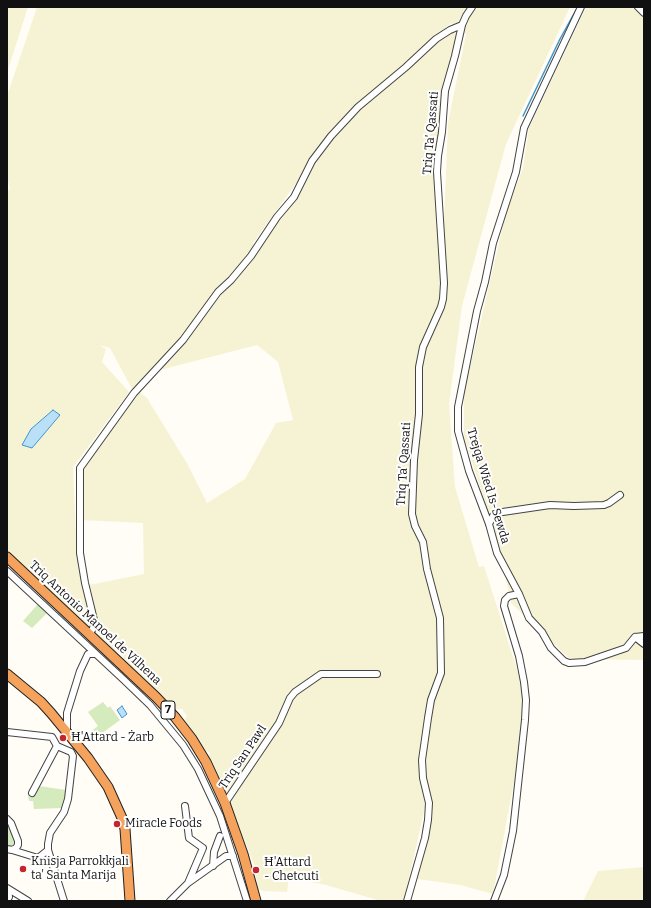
<!DOCTYPE html>
<html>
<head>
<meta charset="utf-8">
<style>
	body { margin:0 }
	#map { position:relative; width:651px; height:908px; overflow:hidden; background:#fffdf5; font-family:Bitter,serif }
	canvas { display:block }
	.frame { position:absolute; inset:0; border:8px solid #111; pointer-events:none }
</style>
</head>
<body>
<div id="map">
<canvas width="651" height="908"></canvas>
<div class="frame"></div>
</div>
<script>
const ctx = document.querySelector('canvas').getContext('2d');
ctx.lineJoin = 'round';
function fillPath(path, color) { ctx.fillStyle = color; ctx.fill(path, 'evenodd'); }
const toPath = rows => new Path2D(rows.map(r => 'M' + r).join(''));
function stroke(path, color, width, dash) { ctx.strokeStyle = color; ctx.lineWidth = width; ctx.lineCap = dash ? 'butt' : 'round'; ctx.setLineDash(dash || []); ctx.stroke(path); }
function write(font, color, halo, rows, align = 'center') {
  ctx.font = font + ' Bitter,serif'; ctx.lineWidth = 4; ctx.setLineDash([]); ctx.textBaseline = 'middle'; ctx.strokeStyle = halo; ctx.fillStyle = color; for (const [text, x, y, turn = 0] of rows) {
    ctx.save(); ctx.translate(x, y); ctx.rotate((+turn || 0) * Math.PI / 180); ctx.textAlign = isNaN(turn) ? turn : align; if (halo) ctx.strokeText(text, 0, 0); ctx.fillText(text, 0, 0); ctx.restore();
  }
}
const farmland = toPath([
	[7,7,28,7,7,73],
	[37,7,570,7,506,144,462,306,449,404,455,487,479,567,484,566,522,685,526,711,513,787,493,894,460,885,417,879,432,807,420,766,425,807,404,901,381,901,326,885,289,878,287,892,263,891,258,889,256,876,257,872,229,801,209,759,210,752,205,751,184,721,187,716,182,709,173,709,122,659,124,656,122,651,115,652,99,635,98,628,95,624,90,628,7,551,7,193,10,188,7,178,7,96],
	[451,23,466,34,448,123,441,294,434,165,441,118,441,98,457,34,454,32,447,34,436,42,400,76,351,117,311,169,274,225,182,347,160,370,257,345,278,362,293,420,276,423,245,479,207,503,188,465,147,398,139,392,82,466,80,520,143,523,144,574,84,586,77,557,73,467,129,392,102,362,106,349,99,345,110,348,133,391,182,341,253,249,253,243,343,118],
	[586,7,644,7,644,660,570,659,511,603,498,543,464,437,464,393,506,213,523,168,529,128],
	[644,867,644,901,583,901,598,871]
]);
const green = toPath([
	[38,604,47,613,32,628,23,621],
	[103,702,108,708,110,706,120,720,94,739,90,732,98,726,88,712],
	[39,786,66,790,62,808,34,809,33,801,29,801,28,795,35,794],
	[7,824,16,843,9,847,7,843]
]);
const water = toPath([
	[53,410,60,415,32,448,22,445,31,429,53,410],
	[122,706,127,714,122,718,117,710,122,706]
]);
const stream = toPath([
	[523,116,560,39,576,10]
]);
const minor = toPath([
	[638,7,644,13],
	[489,524,493,516,496,513,550,505,574,506,604,505,609,503,620,495],
	[7,571,124,680,150,705,183,745,198,769,220,816,247,901],
	[519,594,529,618,542,632,551,648,564,661,569,663,585,662,626,648,635,637,644,636],
	[90,634,95,624,85,583,80,553,80,468,134,393,183,340,218,292,231,280,251,256,277,217,294,197,312,161,331,136,358,107,406,67,436,39,450,30,462,25],
	[635,637,644,644],
	[7,732,52,737,57,746,71,752,73,756,68,799,64,812,50,833,48,844,48,850,64,901],
	[67,733,67,713,80,671,88,654,96,654],
	[32,793,57,746],
	[225,803,279,723,290,698,295,692,321,674,377,674],
	[185,806,189,838,203,848,188,883],
	[7,819,11,823,18,841,18,845,16,848,12,850,7,849],
	[12,850,38,858,48,850],
	[213,866,214,852,220,836],
	[7,888,28,901],
	[7,900,9,897,8,889],
	[170,901,188,883,226,856,233,856],
	[407,901,425,838,428,820,429,803,423,778,422,760,428,718,431,700,441,673,440,618,427,569,423,542,415,526,412,514,414,460,419,414,419,367,423,347,441,307,443,299,444,283,437,172,438,156,442,132,445,91,455,56,462,25,466,16,472,7],
	[494,901,504,875,513,831,525,720,526,700,524,682,519,656,504,606,505,600,509,596,519,594,497,553,489,524,469,471,458,431,458,407,477,311,485,282,493,243,516,172,524,128,581,7]
]);
const highway = toPath([
	[7,557,156,697,175,717,192,739,206,762,225,803,243,854,256,901],
	[7,674,41,702,51,713,88,758,108,787,122,818,125,829,130,901]
]);
const markers = [
	[63,738,4,"#c4262e"],
	[117,824,4,"#c4262e"],
	[23,869,4,"#c4262e"],
	[256,870,4,"#c4262e"]
];
const shields = [
	[168,710,14]
];
const shieldNames = [
	["7",168,710]
];
const streetNames = [
	["Triq Ta' Qassati",431,133,-85],
	["Triq Ta' Qassati",404,464,-86],
	["Trejqa Wied Is-Sewda",488,486,73],
	["Triq Antonio Manoel de Vilhena",95,623,43],
	["Triq San Pawl",243,757,-56]
];
const poiNames = [
	["Ħ'Attard - Żarb",71,738],
	["Miracle Foods",125,824],
	["Knisja Parrokkjali",31,862],
	["ta' Santa Marija",31,876],
	["Ħ'Attard",264,863],
	["- Chetcuti",264,877]
];
fillPath(farmland, '#f6f3d4');
fillPath(green, '#d5ebbd');
fillPath(water, '#b9e0f7');
stroke(water, '#3f96cf', 1);
stroke(stream, '#3f96cf', 1.5);
stroke(minor, '#444', 8);
stroke(highway, '#222', 11);
stroke(minor, '#fff', 6);
stroke(highway, '#f5a25d', 9);
for (const [x, y, r, color] of markers) { const dot = new Path2D(); dot.arc(x, y, r, 0, 2 * Math.PI); ctx.fillStyle = color; ctx.fill(dot); stroke(dot, '#fff', 1.5); }
for (const [x, y, w] of shields) { const box = new Path2D(); box.roundRect(x - w / 2, y - 9, w, 18, 3); ctx.fillStyle = '#fff'; ctx.fill(box); stroke(box, '#111', 1); }
write('bold 11px', '#111', null, shieldNames);
write('12px', '#111', '#fff', streetNames);
write('12px', '#111', '#fff', poiNames, 'left');
</script>
</body>
</html>
